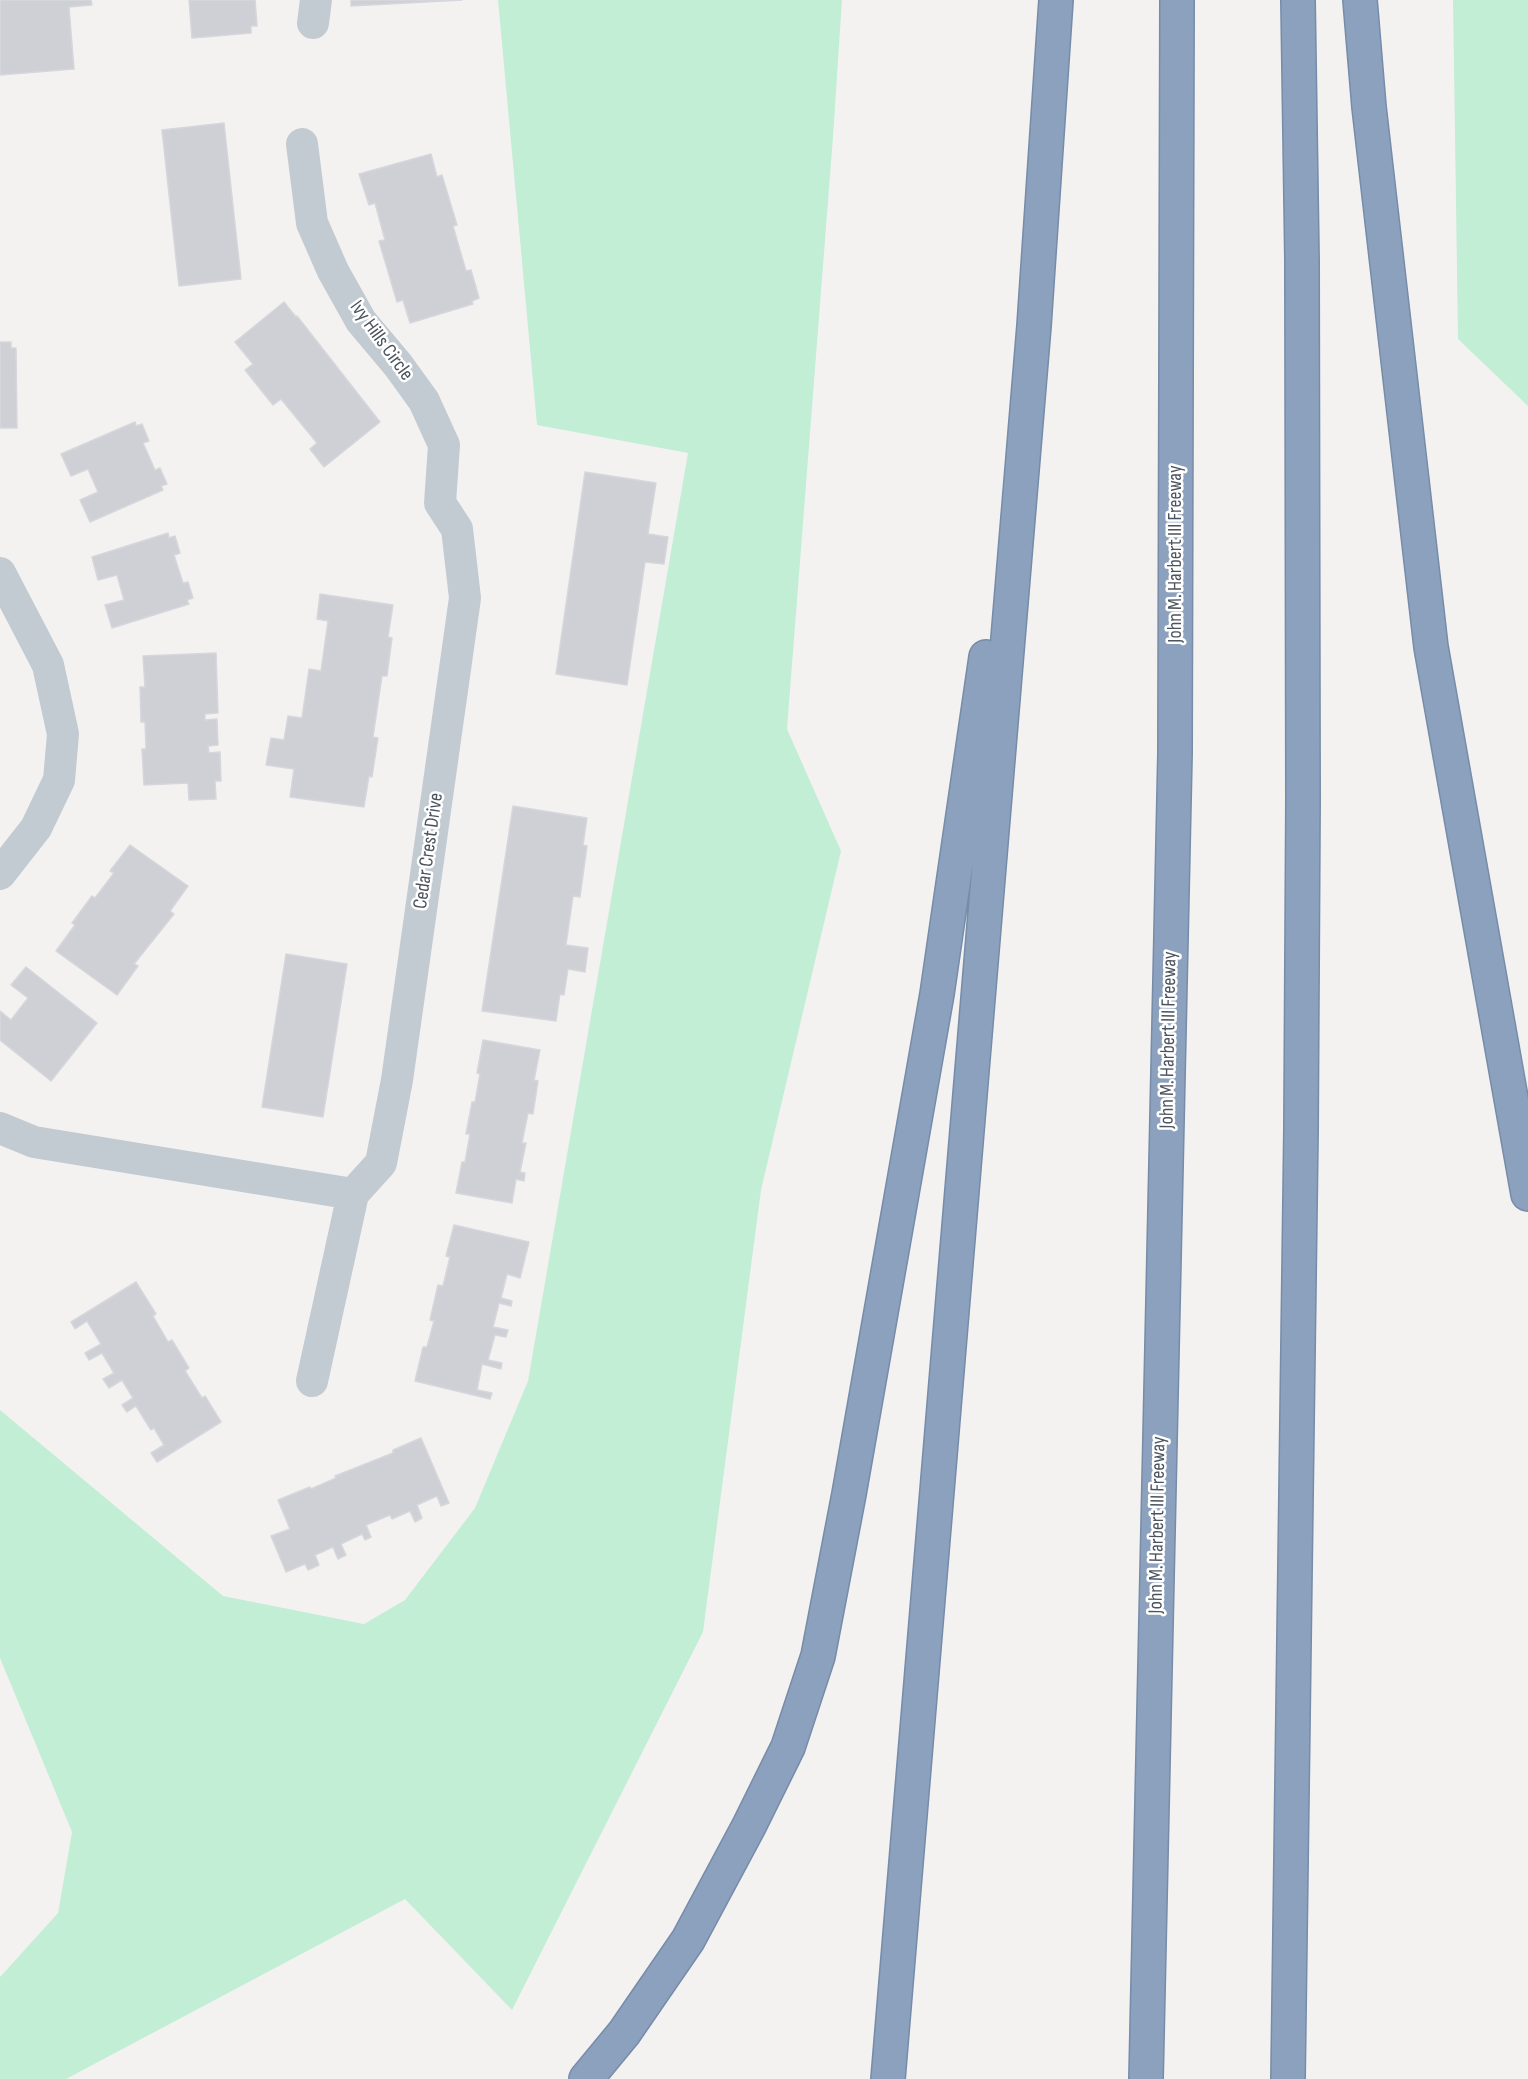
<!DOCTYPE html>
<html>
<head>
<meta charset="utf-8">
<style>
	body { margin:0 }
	canvas { display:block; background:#f3f2f1 }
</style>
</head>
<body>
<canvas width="1528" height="2079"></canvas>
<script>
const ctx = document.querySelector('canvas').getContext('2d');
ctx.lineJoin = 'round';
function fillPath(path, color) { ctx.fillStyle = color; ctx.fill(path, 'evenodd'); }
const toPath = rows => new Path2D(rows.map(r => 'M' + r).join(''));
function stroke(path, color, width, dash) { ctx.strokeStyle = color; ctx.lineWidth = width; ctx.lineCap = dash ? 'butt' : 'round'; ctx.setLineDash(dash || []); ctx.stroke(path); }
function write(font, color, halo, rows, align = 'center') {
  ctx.font = font + ' "Sofia Sans Condensed",sans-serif'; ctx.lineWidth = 5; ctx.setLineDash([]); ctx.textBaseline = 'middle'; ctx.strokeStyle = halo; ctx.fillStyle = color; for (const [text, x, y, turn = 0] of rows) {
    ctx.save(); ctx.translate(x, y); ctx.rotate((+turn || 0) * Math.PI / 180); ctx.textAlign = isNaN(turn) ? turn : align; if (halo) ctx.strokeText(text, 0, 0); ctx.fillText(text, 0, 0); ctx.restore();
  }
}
const green = toPath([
	[498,0,842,0,833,137,787,729,841,851,761,1190,703,1632,512,2010,405,1899,66,2079,0,2079,0,1977,58,1913,72,1832,0,1658,0,1410,223,1596,364,1624,405,1600,475,1508,528,1381,688,453,537,425],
	[1453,0,1528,0,1528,406,1458,339]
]);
const building = toPath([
	[0,0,91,0,92,5,69,7,74,69,0,75,0,0],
	[189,0,255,0,257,26,251,26,251,33,192,38,189,0],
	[351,0,462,0,351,6,351,0],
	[224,123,241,279,179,286,162,130,224,123],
	[431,154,437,177,442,175,457,225,453,226,466,271,471,270,479,298,472,301,473,304,410,323,403,300,397,302,379,241,385,240,375,203,369,205,359,174,431,154],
	[284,302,296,317,297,316,380,422,324,467,310,449,317,443,281,399,273,405,245,370,253,364,235,342,284,302],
	[0,342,11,342,11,348,16,348,17,428,0,428,0,342],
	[135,422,136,426,142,424,149,441,143,443,155,470,160,468,167,484,161,486,163,490,90,522,80,500,98,492,88,469,71,476,61,454,135,422],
	[585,472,656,483,648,534,668,537,664,564,645,562,627,685,556,674,585,472],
	[168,533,169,538,175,536,180,553,174,555,183,583,188,582,193,598,187,600,189,604,112,628,105,605,124,600,117,575,98,580,92,557,168,533],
	[320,594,393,605,388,637,392,638,387,676,382,676,373,737,378,738,372,777,369,776,364,807,290,797,294,769,266,765,271,738,284,740,288,716,302,718,309,669,321,671,328,621,317,619,320,594],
	[216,653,218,713,205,714,205,720,217,719,218,745,208,746,209,753,220,752,221,781,215,781,216,799,189,800,188,783,144,785,142,749,146,749,145,722,141,722,140,687,145,687,143,656,216,653],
	[513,806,587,818,583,845,587,846,580,897,573,896,566,945,588,948,585,972,568,969,564,995,560,994,556,1021,482,1011,513,806],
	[130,845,188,886,170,911,174,914,134,964,138,966,117,995,56,951,75,925,72,923,92,896,95,898,114,873,110,871,130,845],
	[286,954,347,964,323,1117,262,1107,286,954],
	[26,967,97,1023,51,1081,0,1040,0,1011,11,1020,28,998,11,985,26,967],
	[483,1040,540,1050,534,1080,538,1081,533,1114,528,1113,522,1143,526,1143,520,1172,525,1173,524,1181,516,1179,512,1203,456,1193,462,1162,465,1162,470,1134,466,1134,472,1102,475,1102,480,1074,477,1073,483,1040],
	[454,1225,529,1242,520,1278,507,1274,501,1298,512,1301,511,1306,499,1303,493,1327,508,1330,506,1337,495,1335,488,1360,502,1363,501,1369,482,1364,477,1390,492,1393,490,1399,415,1381,423,1347,427,1347,434,1321,430,1320,438,1285,443,1286,450,1257,446,1256,454,1225],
	[136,1282,156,1314,153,1316,168,1342,172,1340,189,1368,185,1371,202,1398,205,1396,221,1422,157,1462,151,1453,164,1445,154,1428,151,1430,136,1406,127,1412,122,1405,133,1398,122,1380,109,1388,103,1379,114,1373,102,1353,89,1360,85,1353,101,1344,87,1321,75,1329,71,1322,136,1282],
	[421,1438,449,1503,441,1506,437,1496,417,1505,422,1518,415,1522,410,1511,392,1519,390,1515,366,1525,371,1537,365,1540,362,1534,341,1544,346,1555,338,1559,333,1547,315,1555,319,1565,308,1570,305,1564,286,1572,271,1536,290,1529,278,1500,310,1487,311,1489,336,1478,335,1476,393,1453,393,1450,421,1438]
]);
const minor = toPath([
	[313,23,316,0],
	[302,144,312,223,333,271,361,321,398,365,424,401,444,445,440,503,457,529,465,598,397,1080,381,1163,353,1194,312,1381],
	[0,573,48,665,63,734,59,780,36,828,0,874],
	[0,1128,34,1142,353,1194]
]);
const motorway = toPath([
	[1360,0,1369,107,1431,647,1528,1194],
	[586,2079,624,2033,688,1940,749,1826,788,1747,818,1656,849,1494,937,994,986,657],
	[888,2079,1034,326,1056,0],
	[1146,2079,1175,753,1177,0],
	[1288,2079,1301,1129,1303,799,1302,261,1298,0]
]);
const streetNames = [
	["Ivy Hills Circle",381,341,54],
	["John M. Harbert III Freeway",1176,554,-90],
	["Cedar Crest Drive",429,851,-82],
	["John M. Harbert III Freeway",1169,1040,-89],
	["John M. Harbert III Freeway",1158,1525,-89]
];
fillPath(green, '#c3eed6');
fillPath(building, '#cfd0d5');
stroke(building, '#d6d7dc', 1.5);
stroke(motorway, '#778ca9', 36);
stroke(minor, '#c3cbd2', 32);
stroke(motorway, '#8ca1bd', 33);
write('20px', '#4a535e', '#fff', streetNames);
</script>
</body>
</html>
